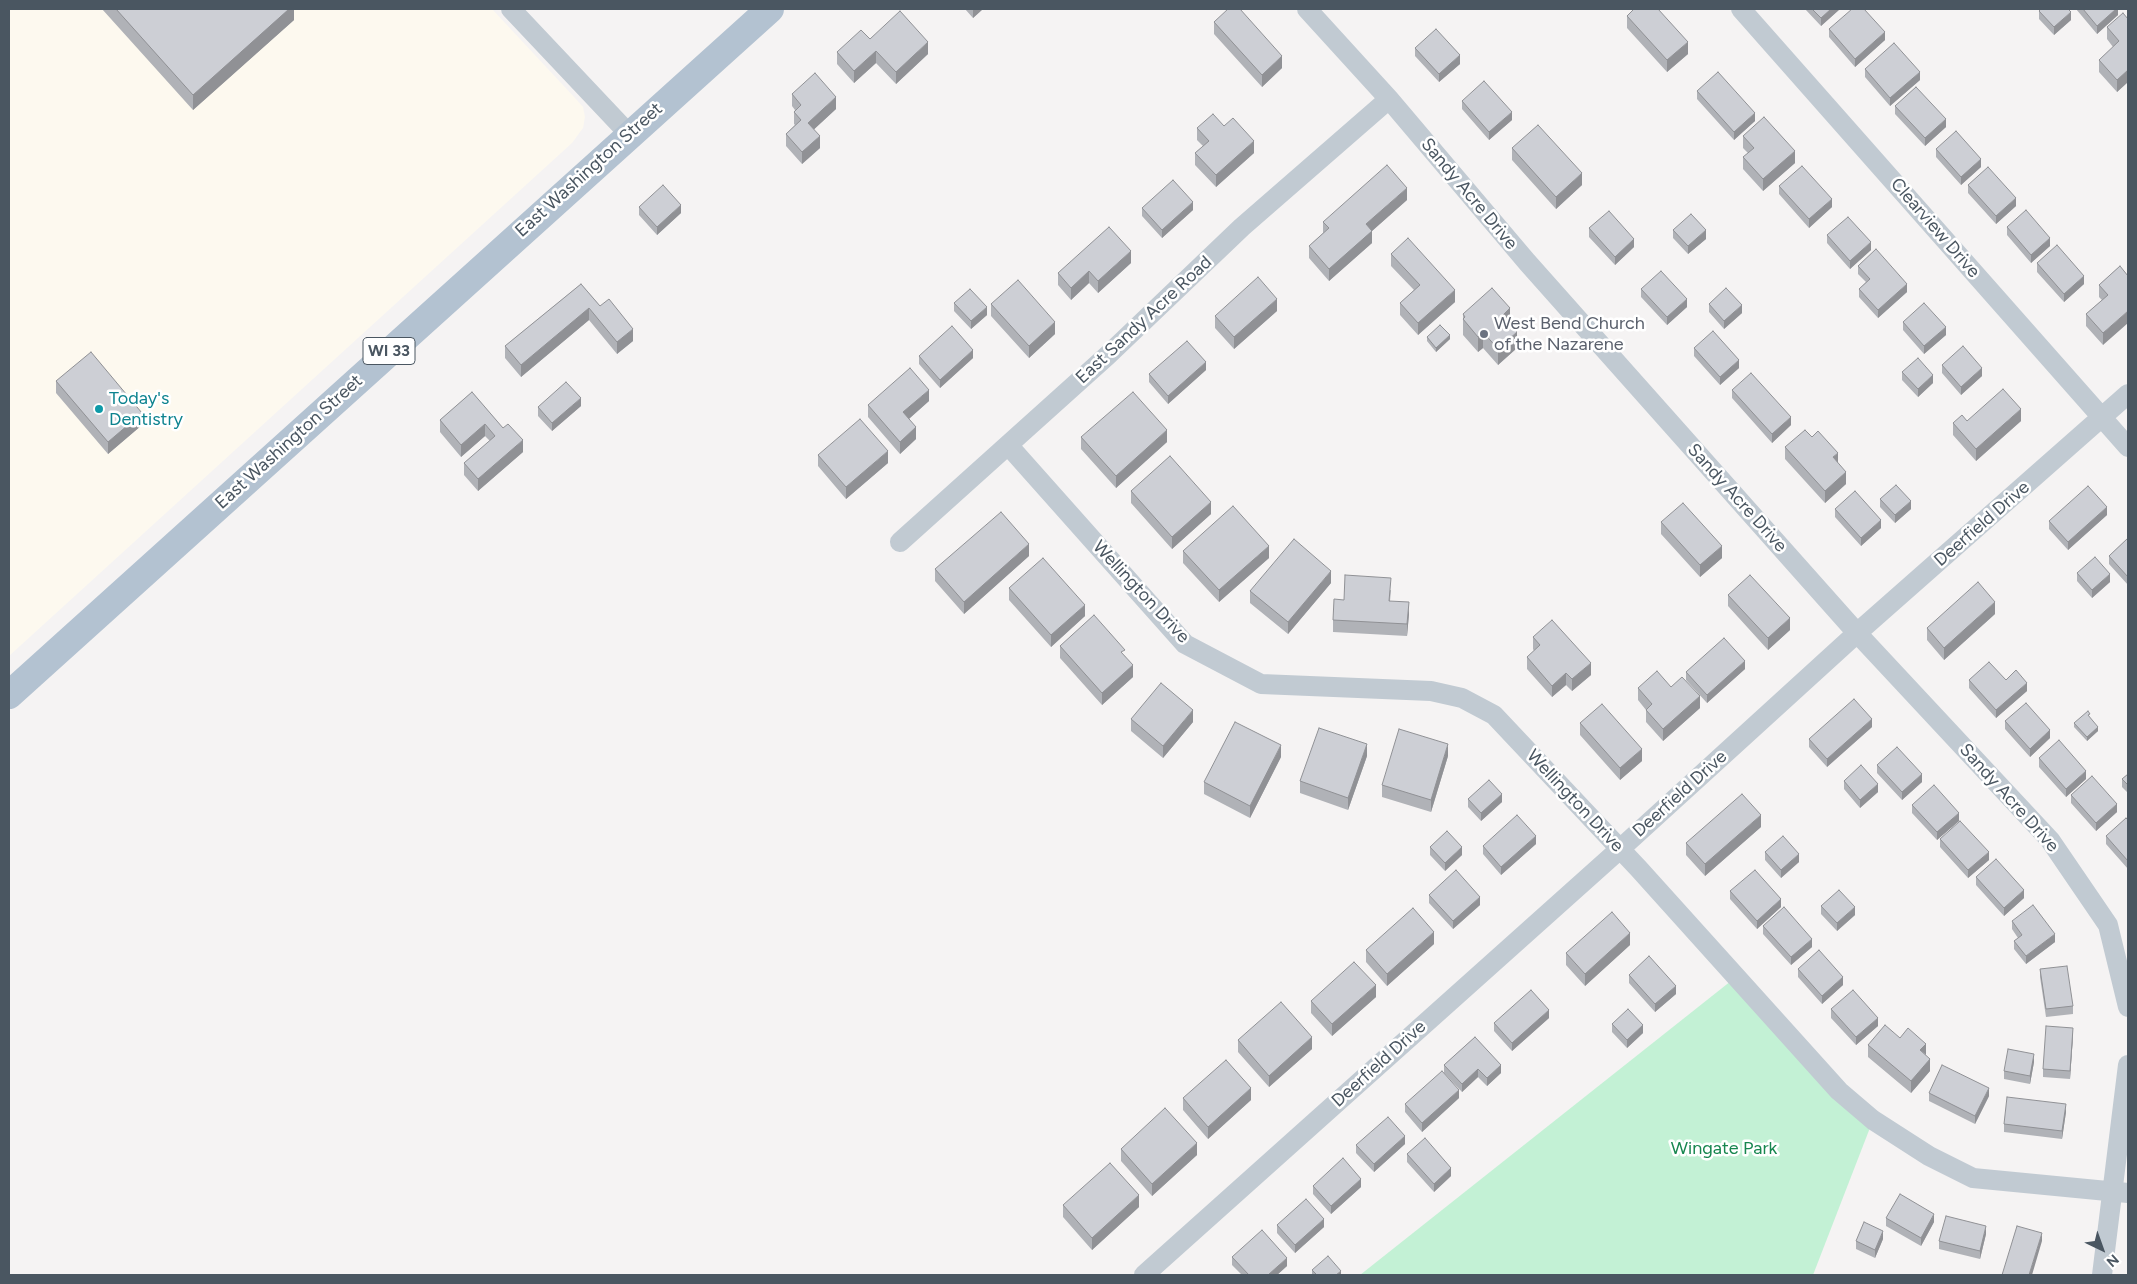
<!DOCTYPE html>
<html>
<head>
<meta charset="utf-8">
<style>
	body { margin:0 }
	#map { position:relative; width:2137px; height:1284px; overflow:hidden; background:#f5f3f3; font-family:Figtree,sans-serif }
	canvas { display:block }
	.frame { position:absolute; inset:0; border:10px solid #4a5661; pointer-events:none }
	.north { position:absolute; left:2077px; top:1224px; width:50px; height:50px; -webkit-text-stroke:4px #fff; paint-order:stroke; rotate:138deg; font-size:14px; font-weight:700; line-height:20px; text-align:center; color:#4a5661 }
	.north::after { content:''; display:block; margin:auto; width:18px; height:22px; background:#4a5661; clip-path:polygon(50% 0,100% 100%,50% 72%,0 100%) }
</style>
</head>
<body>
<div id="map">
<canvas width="2137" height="1284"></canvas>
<div class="frame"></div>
<div class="north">N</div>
</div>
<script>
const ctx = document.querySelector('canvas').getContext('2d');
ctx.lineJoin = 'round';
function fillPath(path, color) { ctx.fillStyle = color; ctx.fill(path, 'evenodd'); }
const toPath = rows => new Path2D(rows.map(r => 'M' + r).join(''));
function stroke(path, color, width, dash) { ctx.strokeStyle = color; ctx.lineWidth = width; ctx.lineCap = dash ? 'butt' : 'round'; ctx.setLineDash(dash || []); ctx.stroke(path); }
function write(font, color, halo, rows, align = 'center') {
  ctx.font = font + ' Figtree,sans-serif'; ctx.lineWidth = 5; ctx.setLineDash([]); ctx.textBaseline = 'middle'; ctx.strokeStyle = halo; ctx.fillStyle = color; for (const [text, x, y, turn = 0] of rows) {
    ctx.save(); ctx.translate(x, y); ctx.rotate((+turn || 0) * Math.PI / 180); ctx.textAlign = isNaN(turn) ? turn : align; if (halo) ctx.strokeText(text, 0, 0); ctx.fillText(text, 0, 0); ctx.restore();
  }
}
const commercial = toPath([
	[9,9,492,9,575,98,583,107,585,117,583,128,572,143,9,656]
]);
const green = toPath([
	[1736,977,1873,1120,1813,1275,1360,1275]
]);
const minor = toPath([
	[511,9,629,134],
	[1307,9,1389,99,1527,262,1857,633,2050,840,2108,925,2128,1007],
	[1741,9,2128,447],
	[1008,445,1185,644,1261,684,1431,691,1462,698,1494,715,1639,869,1839,1091,1873,1120,1929,1156,1973,1178,2128,1193],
	[900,542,1108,355,1242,227,1389,99],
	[1144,1275,1620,849,1857,633,2128,394],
	[2102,1275,2128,1065]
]);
const primary = toPath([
	[9,695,770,9]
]);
const wall = toPath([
	[102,9,294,9,294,20,193,110],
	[965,9,983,9,973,18],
	[1805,9,1840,9,1821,26],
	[2076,9,2118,9,2118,15,2097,34],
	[2039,11,2071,20,2054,35,2039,19],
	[1627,16,1688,54,1667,72,1627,28],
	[2128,19,2128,82,2117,92,2099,72,2099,60,2113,47,2107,39,2107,27],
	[1214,22,1282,68,1262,87,1214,34],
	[1829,29,1885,40,1855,67,1829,37],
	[870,39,928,54,896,84,876,63,854,83,837,64,837,52],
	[1415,48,1460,64,1439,82,1415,56],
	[1865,69,1920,80,1890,106,1865,77],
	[1697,91,1755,121,1734,140,1697,99],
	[792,94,836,109,814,129,820,148,802,164,786,146,786,134,795,125,794,124,794,112,795,110,792,106],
	[1462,101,1512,120,1489,140,1462,109],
	[1895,106,1946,127,1925,146,1895,114],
	[1224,126,1254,153,1216,187,1195,165,1195,153,1203,146,1197,140,1197,128],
	[1743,136,1795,163,1763,191,1743,169,1743,157,1748,153,1743,148],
	[1512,148,1582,185,1556,209,1512,160],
	[1936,149,1981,167,1961,185,1936,157],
	[1968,185,2016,206,1996,224,1968,193],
	[1779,186,1832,207,1809,228,1779,194],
	[1407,200,1372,231,1372,243,1329,281,1309,258,1309,246,1323,233,1323,222],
	[639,207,681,213,657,235,639,215],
	[1142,208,1193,210,1162,238,1142,216],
	[2007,227,2050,246,2031,263,2007,235],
	[1589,228,1634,247,1615,265,1589,237],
	[1673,230,1706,239,1688,254,1673,238],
	[1827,235,1871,250,1850,269,1827,243],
	[1391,254,1455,302,1418,335,1400,315,1400,303,1414,290,1391,266],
	[1131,263,1098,293,1089,283,1071,300,1058,285,1058,273],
	[2037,263,2084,284,2064,302,2037,272],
	[1858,266,1907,292,1878,318,1859,297,1859,289,1866,282,1858,274],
	[2120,266,2103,345,2086,326,2086,314,2102,300,2099,297,2099,285],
	[581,284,600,306,633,341,617,354,589,320,521,377,505,358,505,346],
	[1641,289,1687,307,1667,325,1641,297],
	[954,303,987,315,971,329,954,311],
	[991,304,1055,334,1029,358,991,316],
	[1709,304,1742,313,1724,329,1709,312],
	[1277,311,1234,349,1215,328,1215,316],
	[1463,314,1510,324,1517,348,1498,365,1483,348,1478,352,1463,335],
	[1903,322,1946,335,1924,354,1903,330],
	[1427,337,1450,339,1436,352,1427,341],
	[1694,348,1739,368,1720,385,1694,356],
	[919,356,973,358,940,388,919,364],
	[1942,365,1982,376,1961,395,1942,373],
	[1206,370,1168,404,1149,382,1149,374],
	[1902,372,1933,383,1918,397,1902,380],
	[56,381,142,425,108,454,56,393],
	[1732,390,1791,425,1772,443,1732,398],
	[472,392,523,452,478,491,464,475,464,463,490,441,485,436,461,457,440,432,440,420],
	[929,401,909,419,916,439,900,454,868,417,868,405],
	[581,406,552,431,538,416,538,407],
	[1967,421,2021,421,1976,461,1953,435,1953,423],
	[1081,437,1167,442,1116,488,1081,449],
	[1812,437,1838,463,1846,484,1825,503,1785,459,1785,447],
	[818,455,888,463,846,499,818,466],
	[1131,491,1211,514,1172,549,1131,503],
	[1880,499,1911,509,1895,523,1880,507],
	[1835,509,1881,528,1861,546,1835,517],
	[2107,515,2068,550,2049,529,2049,521],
	[1661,522,1722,558,1700,577,1661,534],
	[2128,538,2128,585,2109,564,2109,556],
	[1183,551,1269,558,1219,602,1183,563],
	[1029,556,964,614,935,581,935,569],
	[2077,573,2110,582,2092,598,2077,581],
	[1331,583,1288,634,1250,603,1250,591],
	[1009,588,1085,616,1051,647,1009,600],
	[1391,590,1390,601,1409,614,1407,636,1333,632,1333,620,1344,600],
	[1728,595,1790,630,1768,650,1728,606],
	[2128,599,2128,613,2127,612,2127,600],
	[1995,614,1944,660,1927,640,1927,628],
	[1533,637,1591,675,1572,691,1566,685,1552,697,1527,669,1527,657,1534,651,1533,649],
	[1060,646,1125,656,1133,677,1102,705,1060,658],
	[1745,669,1707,703,1686,680,1686,672],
	[1969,680,2006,680,2027,691,1996,718,1969,688],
	[1671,687,1700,708,1663,741,1646,722,1646,710,1638,700,1638,688],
	[2090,718,2098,731,2087,741,2074,727,2074,723],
	[1131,719,1193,722,1163,758,1131,731],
	[2005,721,2050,738,2030,757,2005,729],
	[1580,723,1642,761,1620,780,1580,735],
	[1872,727,1827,767,1809,747,1809,739],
	[1367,756,1348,810,1300,793,1300,781],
	[1448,756,1431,812,1382,797,1382,785],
	[1281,757,1250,818,1204,794,1204,782],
	[2039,758,2086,779,2066,797,2039,767],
	[1877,765,1922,782,1902,800,1877,773],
	[2128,774,2128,793,2122,787,2122,779],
	[1844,781,1878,792,1860,808,1844,789],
	[2071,795,2117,812,2096,831,2071,803],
	[1468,799,1502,802,1481,821,1468,807],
	[1912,805,1959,821,1937,840,1912,813],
	[2128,820,2128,869,2106,844,2106,836],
	[1761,827,1705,876,1686,855,1686,843],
	[1940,839,1989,860,1968,878,1940,847],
	[1536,844,1501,875,1483,854,1483,846],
	[1430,847,1462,855,1445,871,1430,855],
	[1765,852,1799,862,1781,878,1765,860],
	[1976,877,2024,898,2004,916,1976,885],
	[1730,891,1781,907,1757,929,1730,899],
	[1429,895,1480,905,1453,929,1429,903],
	[1821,906,1855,915,1837,931,1821,914],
	[2012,921,2055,942,2026,964,2014,949,2014,941,2018,938,2012,929],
	[1763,926,1812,947,1791,965,1763,934],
	[1434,944,1387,986,1366,962,1366,950],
	[1630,945,1585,986,1566,965,1566,953],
	[1798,969,1843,985,1822,1004,1798,977],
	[2040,969,2073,1006,2073,1014,2046,1017,2040,977],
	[1629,975,1676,994,1655,1012,1629,983],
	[1376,997,1332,1036,1311,1013,1311,1001],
	[1831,1009,1878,1026,1856,1045,1831,1018],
	[1549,1018,1512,1051,1494,1031,1494,1023],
	[1612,1024,1643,1033,1627,1048,1612,1032],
	[2073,1036,2070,1079,2043,1077,2043,1069],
	[1475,1037,1501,1073,1487,1086,1478,1077,1462,1092,1444,1073,1444,1065],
	[1900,1038,1926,1055,1930,1071,1911,1093,1868,1057,1868,1045],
	[1238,1040,1312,1049,1269,1087,1238,1052],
	[2034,1062,2030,1084,2004,1079,2004,1071],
	[1929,1093,1989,1096,1975,1124,1929,1101],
	[1183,1098,1251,1100,1208,1139,1183,1110],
	[1459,1098,1422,1132,1405,1112,1405,1104],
	[2066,1112,2062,1139,2004,1132,2004,1124],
	[1405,1144,1374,1172,1356,1153,1356,1145],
	[1121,1149,1197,1155,1152,1196,1121,1161],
	[1407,1154,1451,1176,1434,1192,1407,1162],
	[1313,1186,1361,1187,1331,1214,1313,1194],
	[1063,1205,1139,1207,1092,1250,1063,1217],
	[1886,1218,1934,1222,1921,1246,1886,1226],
	[1277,1225,1324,1227,1295,1253,1277,1233],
	[1986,1234,1980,1259,1939,1249,1939,1241],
	[1883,1239,1875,1258,1856,1249,1856,1241],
	[1232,1257,1287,1266,1277,1275,1242,1275,1232,1265],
	[1312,1270,1341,1275,1312,1275]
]);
const shadedWall = toPath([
	[288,9,294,9,294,20,193,110,193,95],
	[973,9,983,9,973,18],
	[1831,9,1840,9,1821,26,1821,18],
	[2116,9,2118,9,2118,15,2097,34,2097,26],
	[2071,12,2071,20,2054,35,2054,27],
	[1885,32,1885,40,1855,67,1855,59],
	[928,42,928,54,896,84,896,72],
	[1688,42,1688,54,1667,72,1667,60],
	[876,51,876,63,854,83,854,71],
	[1460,55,1460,64,1439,82,1439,74],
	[1282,56,1282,68,1262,87,1262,75],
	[2128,70,2128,82,2117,92,2117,80],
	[1920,72,1920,80,1890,106,1890,98],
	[836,97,836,109,808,135,808,123],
	[1512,112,1512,120,1489,140,1489,132],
	[1755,113,1755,121,1734,140,1734,132],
	[1946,119,1946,127,1925,146,1925,138],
	[820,136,820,148,802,164,802,152],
	[1254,141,1254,153,1216,187,1216,175],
	[1795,151,1795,163,1763,191,1763,179],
	[1981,159,1981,167,1961,185,1961,177],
	[1582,173,1582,185,1556,209,1556,197],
	[1407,188,1407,200,1372,231,1372,243,1329,281,1329,269,1366,224],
	[2016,198,2016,206,1996,224,1996,216],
	[1832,199,1832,207,1809,228,1809,219],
	[1193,202,1193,210,1162,238,1162,230],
	[681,205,681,213,657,235,657,227],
	[1706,230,1706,239,1688,254,1688,246],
	[2050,238,2050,246,2031,263,2031,255],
	[1634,239,1634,247,1615,265,1615,257],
	[1871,242,1871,250,1850,269,1850,261],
	[1131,251,1131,263,1098,293,1098,281],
	[1089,271,1089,283,1071,300,1071,288],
	[2084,276,2084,284,2064,302,2064,294],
	[1907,284,1907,292,1878,318,1878,310],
	[1455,290,1455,302,1418,335,1418,323],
	[1277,299,1277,311,1234,349,1234,337],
	[1687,299,1687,307,1667,325,1667,317],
	[1742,305,1742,313,1724,329,1724,321],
	[987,307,987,315,971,329,971,321],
	[589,308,589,320,521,377,521,365],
	[1510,308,1510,324,1502,331,1502,316],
	[2128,311,2128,323,2103,345,2103,333],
	[1055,322,1055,334,1029,358,1029,346],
	[1946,327,1946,335,1924,354,1924,346],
	[633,329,633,341,617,354,617,342],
	[1483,332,1483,348,1478,352,1478,337],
	[1517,332,1517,348,1498,365,1498,349],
	[1450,335,1450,339,1436,352,1436,348],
	[973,350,973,358,940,388,940,380],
	[1739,360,1739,368,1720,385,1720,377],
	[1206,362,1206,370,1168,404,1168,396],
	[1982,368,1982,376,1961,395,1961,387],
	[1933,375,1933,383,1918,397,1918,389],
	[929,390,929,401,903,424,903,412],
	[581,398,581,406,552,431,552,423],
	[2021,409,2021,421,1976,461,1976,449],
	[142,413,142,425,108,454,108,442],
	[1791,417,1791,425,1772,443,1772,434],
	[485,424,485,436,461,457,461,445],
	[916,427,916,439,900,454,900,442],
	[1167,430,1167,442,1116,488,1116,476],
	[523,440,523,452,478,491,478,479],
	[888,451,888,463,846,499,846,487],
	[1838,453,1838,465,1833,457],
	[1846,472,1846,484,1825,503,1825,491],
	[1911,501,1911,509,1895,523,1895,515],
	[1211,502,1211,514,1172,549,1172,537],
	[2107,507,2107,515,2068,550,2068,542],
	[1881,520,1881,528,1861,546,1861,538],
	[1029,544,1029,556,964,614,964,602],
	[1269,546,1269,558,1219,602,1219,590],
	[1722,546,1722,558,1700,577,1700,565],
	[1331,571,1331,583,1288,634,1288,622],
	[2110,574,2110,582,2092,598,2092,590],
	[1409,602,1409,614,1407,636,1407,624],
	[1995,602,1995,614,1944,660,1944,648],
	[1085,605,1085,616,1051,647,1051,635],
	[1790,618,1790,630,1768,650,1768,638],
	[1745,661,1745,669,1707,703,1707,695],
	[1591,663,1591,675,1572,691,1572,679],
	[1133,665,1133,677,1102,705,1102,693],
	[1566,673,1566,685,1552,697,1552,686],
	[2027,683,2027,691,1996,718,1996,710],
	[1700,696,1700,708,1663,741,1663,729],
	[1193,710,1193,722,1163,758,1163,746],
	[1872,719,1872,727,1827,767,1827,759],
	[2098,727,2098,731,2087,741,2087,737],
	[2050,730,2050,738,2030,757,2030,749],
	[1367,744,1367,756,1348,810,1348,798],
	[1448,744,1448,756,1431,812,1431,800],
	[1281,745,1281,757,1250,818,1250,806],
	[1642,749,1642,761,1620,780,1620,768],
	[2086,771,2086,779,2066,797,2066,789],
	[1922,774,1922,782,1902,800,1902,792],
	[1878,784,1878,792,1860,808,1860,800],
	[1502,794,1502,802,1481,821,1481,813],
	[2117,804,2117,812,2096,831,2096,823],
	[1959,813,1959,821,1937,840,1937,832],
	[1761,815,1761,827,1705,876,1705,864],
	[1536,836,1536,844,1501,875,1501,867],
	[1462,847,1462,855,1445,871,1445,863],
	[1989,852,1989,860,1968,878,1968,870],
	[1799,854,1799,862,1781,878,1781,870],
	[2024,890,2024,898,2004,916,2004,908],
	[1480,897,1480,905,1453,929,1453,921],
	[1781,899,1781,907,1757,929,1757,921],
	[1855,907,1855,915,1837,931,1837,923],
	[1434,932,1434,944,1387,986,1387,974],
	[1630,933,1630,945,1585,986,1585,974],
	[2055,934,2055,942,2026,964,2026,956],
	[1812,939,1812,947,1791,965,1791,957],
	[1843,977,1843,985,1822,1004,1822,996],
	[1376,985,1376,997,1332,1036,1332,1024],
	[1676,986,1676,994,1655,1012,1655,1004],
	[1549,1010,1549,1018,1512,1051,1512,1043],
	[1878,1018,1878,1026,1856,1045,1856,1037],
	[1643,1025,1643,1033,1627,1048,1627,1040],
	[2073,1028,2073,1036,2070,1079,2070,1071],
	[1312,1037,1312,1049,1269,1087,1269,1076],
	[1926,1044,1926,1055,1920,1050],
	[2034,1054,2034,1062,2030,1084,2030,1076],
	[1930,1059,1930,1071,1911,1093,1911,1081],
	[1501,1065,1501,1073,1487,1086,1487,1078],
	[1478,1069,1478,1077,1462,1092,1462,1084],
	[1251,1088,1251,1100,1208,1139,1208,1127],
	[1989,1088,1989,1096,1975,1124,1975,1116],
	[1459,1090,1459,1098,1422,1132,1422,1123],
	[2066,1104,2066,1112,2062,1139,2062,1131],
	[1405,1136,1405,1144,1374,1172,1374,1164],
	[1197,1143,1197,1155,1152,1196,1152,1184],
	[1451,1168,1451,1176,1434,1192,1434,1184],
	[1361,1179,1361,1187,1331,1214,1331,1206],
	[1139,1195,1139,1207,1092,1250,1092,1238],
	[1934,1214,1934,1222,1921,1246,1921,1238],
	[1324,1219,1324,1227,1295,1253,1295,1245],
	[1986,1226,1986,1234,1980,1259,1980,1251],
	[1883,1231,1883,1239,1875,1258,1875,1250],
	[2042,1233,2042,1241,2032,1275,2029,1275],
	[1287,1258,1287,1266,1277,1275,1268,1275],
	[1341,1271,1341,1275,1336,1275]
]);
const building = toPath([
	[116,9,289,9,193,95,116,9],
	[1228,9,1240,9,1282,56,1262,75,1214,22,1228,9],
	[1634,9,1658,9,1688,42,1667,60,1627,16,1634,9],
	[1812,9,1831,9,1821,18,1812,9],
	[1852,9,1864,9,1885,32,1855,59,1829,29,1852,9],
	[2041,9,2068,9,2071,12,2054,27,2039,11,2041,9],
	[2083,9,2116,9,2097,26,2083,9],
	[900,11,928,42,896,72,876,51,854,71,837,52,861,30,870,39,900,11],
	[2123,13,2128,19,2128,70,2117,80,2099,60,2119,41,2107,27,2123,13],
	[1436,29,1460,55,1439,74,1415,48,1436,29],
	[1894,43,1920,72,1890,98,1865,69,1894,43],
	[1718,72,1755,113,1734,132,1697,91,1718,72],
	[815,73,836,97,808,123,820,136,802,152,786,134,801,120,794,112,801,105,792,94,815,73],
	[1484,81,1512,112,1489,132,1462,101,1484,81],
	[1916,87,1946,119,1925,138,1895,106,1916,87],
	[1213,114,1224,126,1233,118,1254,141,1216,175,1195,153,1209,141,1197,128,1213,114],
	[1764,117,1795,151,1763,179,1743,157,1754,148,1743,136,1764,117],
	[1538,125,1582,173,1556,197,1512,148,1538,125],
	[1956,131,1981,159,1961,177,1936,149,1956,131],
	[1387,165,1407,188,1366,224,1372,231,1329,269,1309,246,1329,228,1323,222,1387,165],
	[1802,166,1832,199,1809,219,1779,186,1802,166],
	[1988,167,2016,198,1996,216,1968,185,1988,167],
	[1173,180,1193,202,1162,230,1142,208,1173,180],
	[663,185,681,205,657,227,639,207,663,185],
	[2026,210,2050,238,2031,255,2007,227,2026,210],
	[1609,211,1634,239,1615,257,1589,228,1609,211],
	[1691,214,1706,230,1688,246,1673,230,1691,214],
	[1848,217,1871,242,1850,261,1827,235,1848,217],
	[1109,227,1131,251,1098,281,1089,271,1071,288,1058,273,1109,227],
	[1408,238,1455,290,1418,323,1400,303,1420,285,1391,254,1408,238],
	[2057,245,2084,276,2064,294,2037,263,2057,245],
	[1876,249,1907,284,1878,310,1859,289,1870,279,1858,266,1876,249],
	[2120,266,2128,276,2128,311,2103,333,2086,314,2108,295,2099,285,2120,266],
	[1661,271,1687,299,1667,317,1641,289,1661,271],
	[1258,277,1277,299,1234,337,1215,316,1258,277],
	[1018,280,1055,322,1029,346,991,304,1018,280],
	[581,284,600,306,609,299,633,329,617,342,589,308,521,365,505,346,581,284],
	[1492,288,1510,308,1502,316,1517,332,1498,349,1483,332,1478,337,1463,319,1465,317,1463,314,1492,288],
	[1726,288,1742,305,1724,321,1709,304,1726,288],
	[970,289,987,307,971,321,954,303,970,289],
	[1924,303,1946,327,1924,346,1903,322,1924,303],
	[1440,325,1450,335,1436,348,1427,337,1440,325],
	[952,326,973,350,940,380,919,356,952,326],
	[1713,331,1739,360,1720,377,1694,348,1713,331],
	[1187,341,1206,362,1168,396,1149,374,1187,341],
	[1963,346,1982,368,1961,387,1942,365,1963,346],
	[91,352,142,413,108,442,56,381,91,352],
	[1918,358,1933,375,1918,389,1902,372,1918,358],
	[910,368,929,390,903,412,916,427,900,442,868,405,910,368],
	[1751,373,1791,417,1772,434,1732,390,1751,373],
	[566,382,581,398,552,423,538,407,566,382],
	[2003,389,2021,409,1976,449,1953,423,1962,415,1967,421,2003,389],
	[472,392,503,428,508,424,523,440,478,479,464,463,495,436,485,424,461,445,440,420,472,392],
	[1133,392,1167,430,1116,476,1081,437,1133,392],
	[860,419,888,451,846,487,818,455,860,419],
	[1805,430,1812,437,1818,431,1838,453,1833,457,1846,472,1825,491,1785,447,1805,430],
	[1170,456,1211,502,1172,537,1131,491,1170,456],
	[1896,485,1911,501,1895,515,1880,499,1896,485],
	[2088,486,2107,507,2068,542,2049,521,2088,486],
	[1855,491,1881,520,1861,538,1835,509,1855,491],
	[1683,503,1722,546,1700,565,1661,522,1683,503],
	[1233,506,1269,546,1219,590,1183,551,1233,506],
	[1001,512,1029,544,964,602,935,569,1001,512],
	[2128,538,2128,577,2109,556,2128,538],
	[1294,539,1331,571,1288,622,1250,591,1294,539],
	[2095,557,2110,574,2092,590,2077,573,2095,557],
	[1043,558,1085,605,1051,635,1009,588,1043,558],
	[1345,575,1391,578,1389,601,1409,602,1407,624,1333,620,1334,599,1344,600,1345,575],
	[1750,575,1790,618,1768,638,1728,595,1750,575],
	[1978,582,1995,602,1944,648,1927,628,1978,582],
	[1094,615,1125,650,1121,652,1133,665,1102,693,1060,646,1094,615],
	[1552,620,1591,663,1572,679,1566,673,1552,686,1527,657,1540,645,1533,637,1552,620],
	[1724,638,1745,661,1707,695,1686,672,1724,638],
	[1989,662,2006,680,2016,670,2027,683,1996,710,1969,680,1989,662],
	[1657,671,1671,687,1682,677,1700,696,1663,729,1646,710,1652,704,1638,688,1657,671],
	[1161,683,1193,710,1163,746,1131,719,1161,683],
	[1854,699,1872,719,1827,759,1809,739,1854,699],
	[2026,703,2050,730,2030,749,2005,721,2026,703],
	[1602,704,1642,749,1620,768,1580,723,1602,704],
	[2088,711,2090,714,2088,715,2098,727,2087,737,2074,723,2088,711],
	[1235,722,1281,745,1250,806,1204,782,1235,722],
	[1319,728,1367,744,1348,798,1300,781,1319,728],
	[1399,729,1448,744,1431,800,1382,785,1399,729],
	[2059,740,2086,771,2066,789,2039,758,2059,740],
	[1897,747,1922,774,1902,792,1877,765,1897,747],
	[1861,765,1878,784,1860,800,1844,781,1861,765],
	[2128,774,2128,785,2122,779,2128,774],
	[2092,776,2117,804,2096,823,2071,795,2092,776],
	[1489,780,1502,794,1481,813,1468,799,1489,780],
	[1934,785,1959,813,1937,832,1912,805,1934,785],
	[1742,794,1761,815,1705,864,1686,843,1742,794],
	[1517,815,1536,836,1501,867,1483,846,1517,815],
	[2126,818,2128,820,2128,861,2106,836,2126,818],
	[1960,821,1989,852,1968,870,1940,839,1960,821],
	[1447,831,1462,847,1445,863,1430,847,1447,831],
	[1783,836,1799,854,1781,870,1765,852,1783,836],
	[1996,859,2024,890,2004,908,1976,877,1996,859],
	[1456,870,1480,897,1453,921,1429,895,1456,870],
	[1755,870,1781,899,1757,921,1730,891,1755,870],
	[1839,890,1855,907,1837,923,1821,906,1839,890],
	[2033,905,2055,934,2026,956,2014,941,2022,935,2012,921,2033,905],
	[1784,907,1812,939,1791,957,1763,926,1784,907],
	[1413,908,1434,932,1387,974,1366,950,1413,908],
	[1612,912,1630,933,1585,974,1566,953,1612,912],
	[1819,950,1843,977,1822,996,1798,969,1819,950],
	[1649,956,1676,986,1655,1004,1629,975,1649,956],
	[1354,962,1376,985,1332,1024,1311,1001,1354,962],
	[2067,966,2073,1006,2046,1009,2040,969,2067,966],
	[1531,990,1549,1010,1512,1043,1494,1023,1531,990],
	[1853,990,1878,1018,1856,1037,1831,1009,1853,990],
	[1281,1002,1312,1037,1269,1076,1238,1040,1281,1002],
	[1628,1009,1643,1025,1627,1040,1612,1024,1628,1009],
	[1885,1025,1900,1038,1908,1028,1926,1044,1920,1050,1930,1059,1911,1081,1868,1045,1885,1025],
	[2046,1026,2073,1028,2070,1071,2043,1069,2046,1026],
	[1475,1037,1501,1065,1487,1078,1478,1069,1462,1084,1444,1065,1475,1037],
	[2008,1049,2034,1054,2030,1076,2004,1071,2008,1049],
	[1226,1060,1251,1088,1208,1127,1183,1098,1226,1060],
	[1942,1065,1989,1088,1975,1116,1929,1093,1942,1065],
	[1442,1071,1459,1090,1422,1123,1405,1104,1442,1071],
	[2007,1097,2066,1104,2062,1131,2004,1124,2007,1097],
	[1165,1108,1197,1143,1152,1184,1121,1149,1165,1108],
	[1388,1117,1405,1136,1374,1164,1356,1145,1388,1117],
	[1425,1138,1451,1168,1434,1184,1407,1154,1425,1138],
	[1343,1158,1361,1179,1331,1206,1313,1186,1343,1158],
	[1110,1163,1139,1195,1092,1238,1063,1205,1110,1163],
	[1900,1194,1934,1214,1921,1238,1886,1218,1900,1194],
	[1306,1199,1324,1219,1295,1245,1277,1225,1306,1199],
	[1946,1216,1986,1226,1980,1251,1939,1241,1946,1216],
	[1864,1222,1883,1231,1875,1250,1856,1241,1864,1222],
	[2017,1226,2042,1233,2029,1275,2002,1275,2017,1226],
	[1262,1230,1287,1258,1268,1275,1249,1275,1232,1257,1262,1230],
	[1328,1256,1341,1271,1336,1275,1317,1275,1312,1270,1328,1256]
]);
const markers = [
	[1484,334,5,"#6b7280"],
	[99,409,5,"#0f9aa8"]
];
const shields = [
	[389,351,52]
];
const shieldNames = [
	["WI 33",389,351]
];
const streetNames = [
	["East Washington Street",589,170,-42],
	["Sandy Acre Drive",1469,194,50],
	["Clearview Drive",1935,228,49],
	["East Sandy Acre Road",1144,320,-43],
	["East Washington Street",289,442,-42],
	["Sandy Acre Drive",1737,498,48],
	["Deerfield Drive",1982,524,-41],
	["Wellington Drive",1141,592,47],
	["Deerfield Drive",1680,794,-42],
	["Sandy Acre Drive",2009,798,48],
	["Wellington Drive",1575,801,47],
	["Deerfield Drive",1379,1064,-42]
];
const worshipNames = [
	["West Bend Church",1494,324],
	["of the Nazarene",1494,345]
];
const cultureNames = [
	["Today's",109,399],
	["Dentistry",109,420]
];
const parkNames = [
	["Wingate Park",1724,1149]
];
fillPath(commercial, '#fdf9ef');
fillPath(green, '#c3f1d5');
stroke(minor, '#c1cad2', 20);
stroke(primary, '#b3c2d1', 28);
fillPath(wall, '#b0b2b7');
fillPath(shadedWall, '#909195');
fillPath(building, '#cdcfd5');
stroke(building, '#909195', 1);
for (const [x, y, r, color] of markers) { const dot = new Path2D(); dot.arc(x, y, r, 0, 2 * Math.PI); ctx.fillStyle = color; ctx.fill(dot); stroke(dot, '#fff', 2); }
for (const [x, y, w] of shields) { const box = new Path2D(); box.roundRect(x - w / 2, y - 13.5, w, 27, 4); ctx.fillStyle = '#fff'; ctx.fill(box); stroke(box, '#4a5661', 1); }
write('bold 16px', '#4a5661', null, shieldNames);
write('18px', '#4a5661', '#fff', streetNames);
write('18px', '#5b616d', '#fff', worshipNames, 'left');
write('18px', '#0d838f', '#fff', cultureNames, 'left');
write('18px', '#17864f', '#fff', parkNames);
</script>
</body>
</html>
